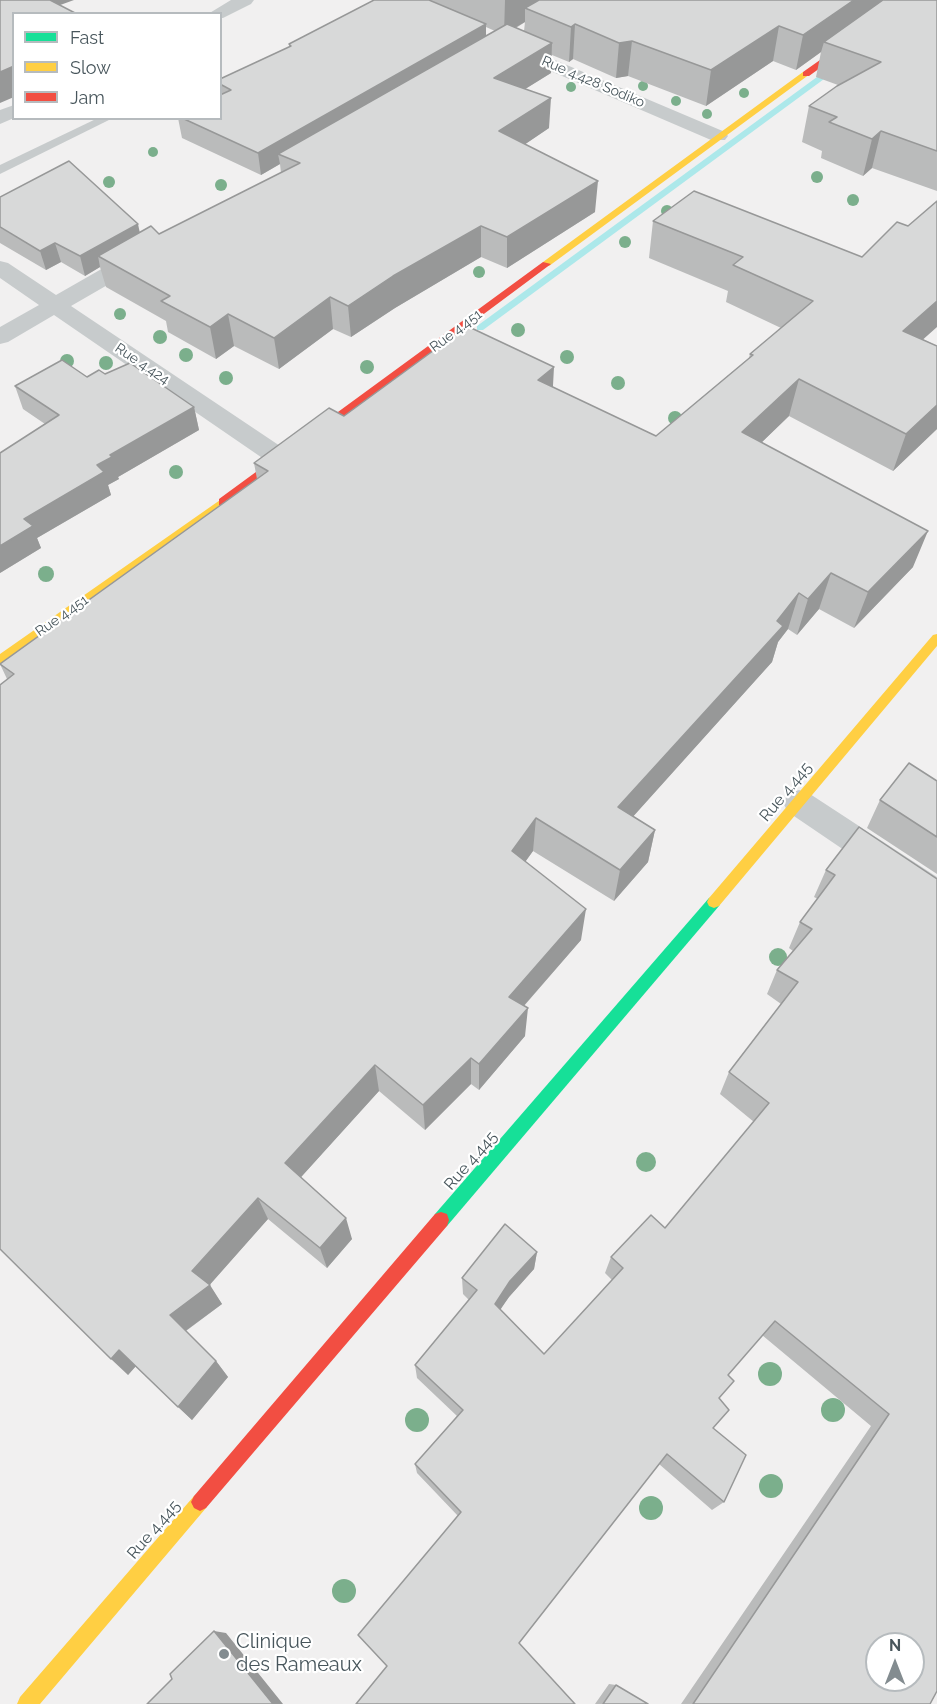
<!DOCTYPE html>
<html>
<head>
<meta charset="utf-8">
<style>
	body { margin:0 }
	#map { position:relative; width:937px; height:1704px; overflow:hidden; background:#f1f0f0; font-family:Raleway,sans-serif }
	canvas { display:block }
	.legend { position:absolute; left:12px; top:12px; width:210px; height:108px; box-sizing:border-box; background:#fff; border:2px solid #b6bbbe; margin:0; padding:8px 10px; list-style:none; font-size:18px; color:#48565c }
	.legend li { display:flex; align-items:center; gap:12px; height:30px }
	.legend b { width:30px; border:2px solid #b6bbbe }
	.north { position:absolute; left:865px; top:1632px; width:60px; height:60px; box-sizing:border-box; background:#fff; border:2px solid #b6bbbe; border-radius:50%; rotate:0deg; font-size:16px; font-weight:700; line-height:24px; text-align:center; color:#48565c }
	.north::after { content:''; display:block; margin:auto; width:21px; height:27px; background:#838c90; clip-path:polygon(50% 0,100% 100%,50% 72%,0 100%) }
</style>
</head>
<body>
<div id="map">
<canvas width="937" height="1704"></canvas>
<ul class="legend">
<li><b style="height:8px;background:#16e098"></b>Fast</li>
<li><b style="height:8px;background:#ffcf43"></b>Slow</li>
<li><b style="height:8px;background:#f24e42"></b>Jam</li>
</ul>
<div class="north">N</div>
</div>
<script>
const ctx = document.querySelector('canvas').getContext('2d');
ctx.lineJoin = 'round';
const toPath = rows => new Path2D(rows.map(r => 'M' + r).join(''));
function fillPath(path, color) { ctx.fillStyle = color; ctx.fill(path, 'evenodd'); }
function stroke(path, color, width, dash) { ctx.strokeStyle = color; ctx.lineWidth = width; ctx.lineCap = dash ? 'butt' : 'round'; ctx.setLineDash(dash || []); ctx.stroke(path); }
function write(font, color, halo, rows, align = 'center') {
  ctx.font = font + ' Raleway,sans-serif'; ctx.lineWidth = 4.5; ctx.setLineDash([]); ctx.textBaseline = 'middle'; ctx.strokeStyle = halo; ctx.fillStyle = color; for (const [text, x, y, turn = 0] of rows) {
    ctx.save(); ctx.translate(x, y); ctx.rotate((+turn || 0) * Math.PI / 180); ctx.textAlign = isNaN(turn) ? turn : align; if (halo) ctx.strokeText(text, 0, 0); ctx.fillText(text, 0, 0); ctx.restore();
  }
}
const stream = toPath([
	[832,66,839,68,483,330,477,330,477,326,832,66]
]);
const lane = toPath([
	[98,118,113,118,0,174,0,165,98,118]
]);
const street = toPath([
	[231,0,254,0,251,4,223,18,220,18,220,14,208,14,231,0],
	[510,41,725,132,728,136,725,140,711,140,504,51,501,47,504,43,510,41],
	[14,105,14,118,0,124,0,110,14,105],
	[141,249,149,251,152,256,149,261,71,306,292,454,296,460,292,466,283,468,274,466,54,315,8,342,0,344,0,327,39,305,0,278,0,261,8,263,56,295,133,251,141,249],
	[799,790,810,794,937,877,937,909,925,905,788,812,783,803,788,794,799,790]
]);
const fast = toPath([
	[714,896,719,898,721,902,719,906,447,1226,441,1228,435,1226,433,1220,435,1214,709,898,714,896]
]);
const slow = toPath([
	[803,72,810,74,549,266,543,266,543,262,803,72],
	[223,498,227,499,227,505,0,664,0,654,223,498],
	[937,634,937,646,719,906,714,908,709,906,707,902,709,898,933,635,937,634],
	[200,1493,206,1496,209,1502,206,1508,40,1704,17,1704,20,1697,194,1496,200,1493]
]);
const jam = toPath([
	[905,0,914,0,809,76,803,76,803,72,905,0],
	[543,262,551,264,227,505,219,505,219,499,543,262],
	[441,1212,447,1214,449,1220,447,1226,206,1508,200,1511,194,1508,191,1502,194,1496,435,1214,441,1212]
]);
const trees = [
	[643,86,5],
	[571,87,5],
	[744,93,5],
	[676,101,5],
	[707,114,5],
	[153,152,5],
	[817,177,6],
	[109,182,6],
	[221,185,6],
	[853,200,6],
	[667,211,6],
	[625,242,6],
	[479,272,6],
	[120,314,6],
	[518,330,7],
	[160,337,7],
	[186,355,7],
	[567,357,7],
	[67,361,7],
	[106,363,7],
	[367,367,7],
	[226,378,7],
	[618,383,7],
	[675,418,7],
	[176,472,7],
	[46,574,8],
	[778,957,9],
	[646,1162,10],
	[770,1374,12],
	[833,1410,12],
	[417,1420,12],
	[771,1486,12],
	[651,1508,12],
	[344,1591,12]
];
const wall = toPath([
	[374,0,937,0,937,191,872,168,863,176,821,158,822,151,802,142,809,106,838,85,816,77,821,52,796,70,773,61,706,106,628,76,616,78,573,59,569,62,552,55,551,73,525,89,549,128,525,144,595,212,507,268,481,257,395,308,351,337,333,329,279,369,234,346,216,359,168,332,166,321,106,287,100,267,85,276,61,262,46,270,0,243,0,197,140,232,159,234,281,173,280,164,261,175,182,138,178,118,220,118,220,79,289,47,289,44],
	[525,22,524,31,516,28],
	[486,27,495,31,486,36],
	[694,191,923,339,937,346,937,429,893,471,789,416,762,442,913,567,854,628,819,609,797,635,788,629,778,642,772,662,633,816,655,830,648,862,614,901,533,851,525,862,581,940,524,1006,525,1036,479,1090,471,1084,425,1130,379,1091,301,1177,352,1239,327,1268,268,1219,209,1285,222,1304,186,1331,216,1361,228,1377,192,1420,136,1366,128,1375,7,679,0,664,257,479,254,463,344,416,553,387,656,436,749,358,750,354,781,328,726,302,728,291,649,258,653,221],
	[105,374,194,407,199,430,118,477,119,479,108,485,111,495,37,538,41,548,0,573,45,424,23,409,15,386],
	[937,781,937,874,867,828,880,800],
	[859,827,930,1704,681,1704,871,1426,762,1335,728,1375,719,1398,713,1428,724,1502,712,1510,659,1464,387,1666,458,1516,417,1473,415,1464,457,1416,417,1378,415,1365,469,1300,463,1294,462,1278,537,1252,534,1269,509,1297,500,1309,544,1354,612,1280,605,1273,611,1257,665,1228,754,1122,720,1094,729,1072,781,1004,767,994,777,970,793,951,789,948,800,922,818,899,814,897,826,870],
	[609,1684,616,1685,648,1704,595,1704]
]);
const shadedWall = toPath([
	[50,0,74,0,52,8],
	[505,0,564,0,525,8,525,22,504,34],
	[854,0,895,0,824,42,821,52,796,70,803,35],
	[486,24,486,45,278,154,280,164,261,175,258,153],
	[575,24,573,59,569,62,571,27],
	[779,26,773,61,706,106,711,70],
	[632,41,628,76,616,78,619,43],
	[552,43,551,73,493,109,494,78],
	[14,66,14,97,0,103,0,72],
	[551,98,549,128,499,162,499,131],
	[881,131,872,168,863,176,872,139],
	[598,181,595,212,507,268,507,237],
	[138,224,142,243,98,256,100,267,85,276,80,256],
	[481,226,481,257,395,308,351,337,348,306,393,276],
	[55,243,61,262,46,270,40,251],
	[330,297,333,329,279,369,274,338],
	[937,301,937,327,891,368,903,331],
	[228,314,234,346,216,359,210,327],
	[554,367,552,404,538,380],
	[799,379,789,416,734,469,742,432],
	[937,405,937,429,893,471,906,434],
	[194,407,199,430,118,477,119,479,108,485,111,495,37,538,41,548,0,573,0,546,24,519,110,455],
	[928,531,913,567,854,628,868,592],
	[831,573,819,609,797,635,808,599],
	[799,593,788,629,778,642,772,662,613,839,618,807,777,621],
	[536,818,533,851,510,883,512,851],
	[655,830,648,862,614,901,620,870],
	[586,909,581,940,507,1025,509,997],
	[528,1008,525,1036,479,1090,479,1064],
	[471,1058,471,1084,425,1130,423,1105],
	[375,1065,379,1091,293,1186,285,1163],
	[258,1198,268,1219,207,1288,210,1285,222,1304,184,1332,170,1315,192,1271],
	[346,1218,352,1239,327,1268,320,1248],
	[537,1252,534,1269,509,1297,494,1319,495,1304,510,1281],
	[119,1350,136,1366,128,1375,111,1359],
	[216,1361,228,1377,192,1420,178,1407],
	[214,1631,226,1633,283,1704,273,1704]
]);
const building = toPath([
	[0,0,50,0,77,14,14,14,14,66,0,72,0,0],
	[374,0,429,0,486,24,258,153,182,118,220,118,220,95,231,90,220,84,220,79,291,46,289,44,374,0],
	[539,0,854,0,803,35,779,26,711,70,632,41,619,43,575,24,571,27,525,8,539,0],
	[883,0,937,0,937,151,881,131,872,139,829,122,837,117,809,106,837,86,881,62,824,42,883,0],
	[507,24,552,43,494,78,551,98,499,131,598,181,507,237,481,226,393,276,348,306,330,297,274,338,228,314,210,327,161,301,170,296,98,256,151,226,159,234,300,163,278,154,507,24],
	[69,161,138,224,80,256,55,243,40,251,0,227,0,197,69,161],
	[694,191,862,257,897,222,908,226,937,201,937,301,903,331,937,346,937,405,906,434,799,379,742,432,928,531,868,592,831,573,808,599,799,593,777,621,783,626,618,807,655,830,620,870,536,818,512,851,586,909,509,997,528,1008,479,1064,471,1058,423,1105,375,1065,285,1163,346,1218,320,1248,258,1198,192,1271,210,1285,170,1315,216,1361,178,1407,119,1350,111,1359,0,1249,0,685,14,674,0,664,268,471,254,463,329,408,344,416,467,326,554,367,538,380,656,436,753,355,750,354,813,301,733,265,743,257,653,221,694,191],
	[62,360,87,377,99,370,105,374,130,363,194,407,110,455,112,457,97,465,104,472,24,519,33,526,0,546,0,453,59,415,15,386,62,360],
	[909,763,937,781,937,837,880,800,909,763],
	[859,827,937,879,937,1691,930,1704,693,1704,889,1414,775,1321,728,1375,734,1381,719,1398,729,1410,713,1428,746,1455,724,1502,667,1454,519,1643,575,1704,356,1704,387,1666,358,1635,461,1512,415,1464,463,1410,415,1365,477,1290,462,1278,505,1224,537,1252,510,1281,495,1304,544,1354,623,1268,611,1257,651,1215,665,1228,769,1103,729,1072,798,982,777,970,812,929,800,922,835,875,826,870,859,827],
	[877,1644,913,1644,913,1680,877,1680,877,1644],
	[214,1631,273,1704,147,1704,172,1679,170,1674,214,1631],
	[616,1685,648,1704,603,1704,616,1685]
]);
const markers = [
	[224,1654,6,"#838c90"]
];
const farStreetnames = [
	["Rue 4.428 Sodiko",593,82,23],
	["Rue 4.451",456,331,-37],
	["Rue 4.424",142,364,34],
	["Rue 4.451",62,616,-35]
];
const streetNames = [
	["Rue 4.445",786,792,-50],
	["Rue 4.445",471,1161,-49],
	["Rue 4.445",154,1530,-49]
];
const nearPoinames = [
	["Clinique",236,1642],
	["des Rameaux",236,1665]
];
fillPath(stream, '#ace8ea');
fillPath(lane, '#c7cbcc');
fillPath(street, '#c7cbcc');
fillPath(fast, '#16e098');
fillPath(slow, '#ffcf43');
fillPath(jam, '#f24e42');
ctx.fillStyle = '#7baf8c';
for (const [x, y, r] of trees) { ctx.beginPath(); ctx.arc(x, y, r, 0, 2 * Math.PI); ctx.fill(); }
fillPath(wall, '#babbbb');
fillPath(shadedWall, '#979898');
fillPath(building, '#d8d9d9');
stroke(building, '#979898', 1.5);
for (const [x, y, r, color] of markers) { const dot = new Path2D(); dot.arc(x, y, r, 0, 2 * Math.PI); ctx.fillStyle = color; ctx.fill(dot); stroke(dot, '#fff', 2); }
write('14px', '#48565c', '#fff', farStreetnames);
write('16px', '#48565c', '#fff', streetNames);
write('20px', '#48565c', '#fff', nearPoinames, 'left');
</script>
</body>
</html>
